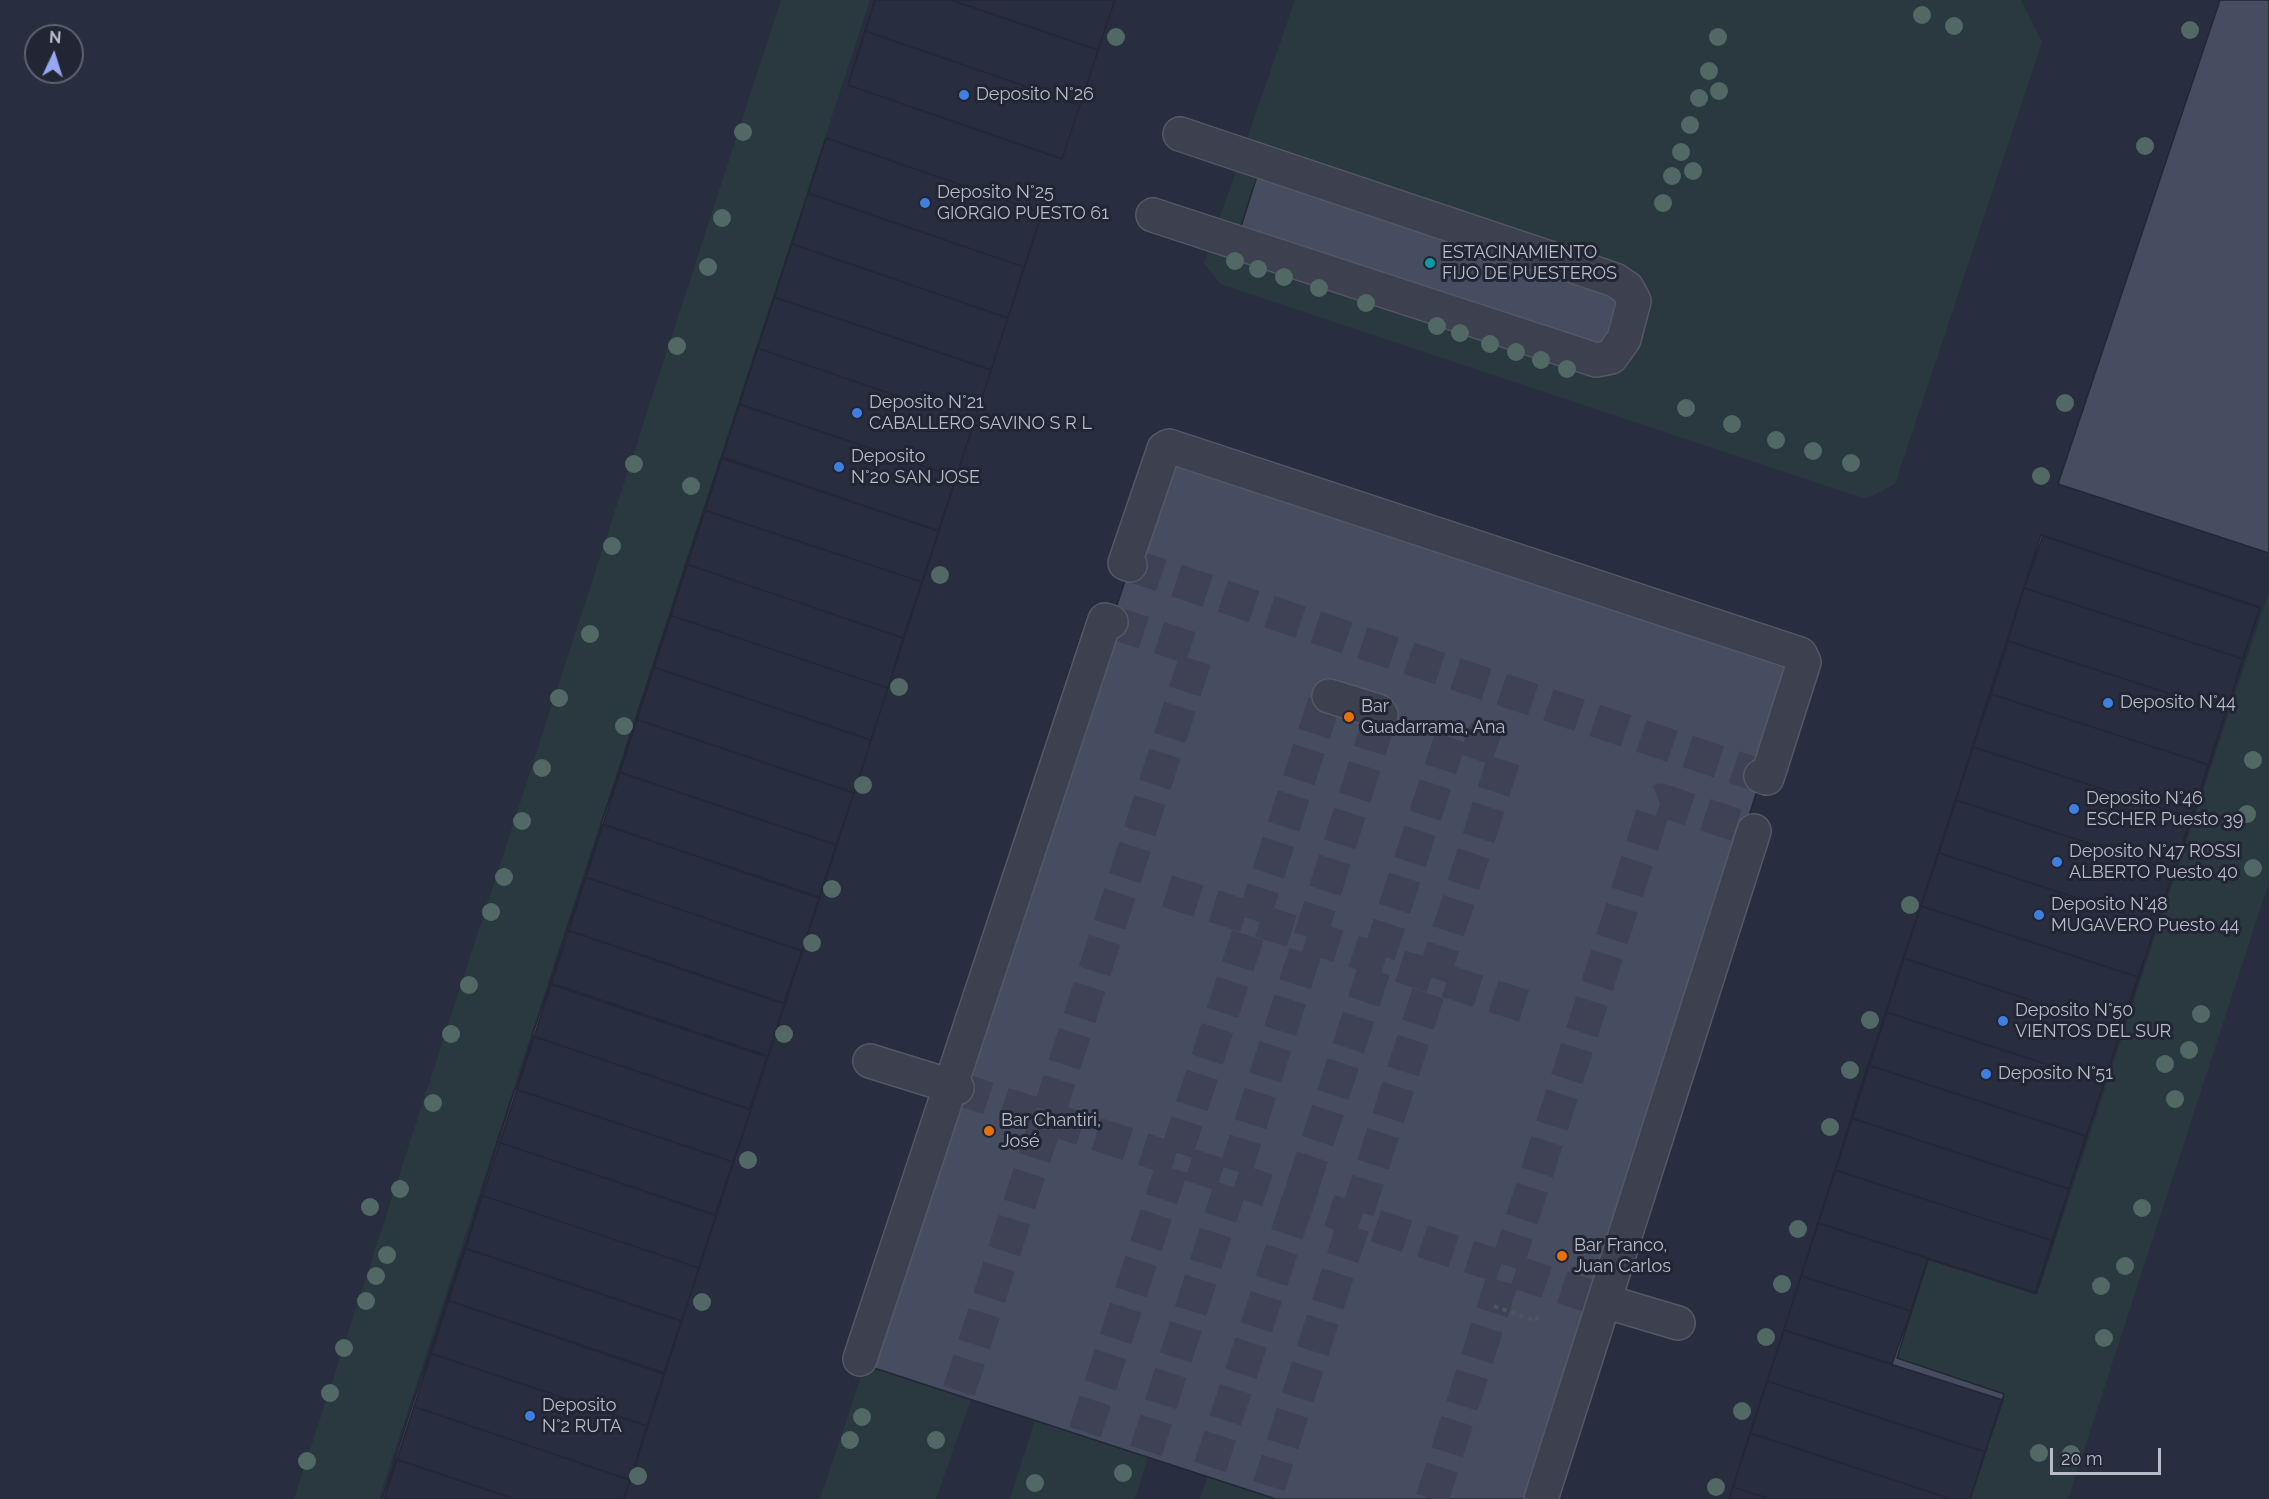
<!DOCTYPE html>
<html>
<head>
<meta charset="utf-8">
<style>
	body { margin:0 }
	#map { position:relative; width:2269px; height:1499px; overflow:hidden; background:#282d3f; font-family:Raleway,sans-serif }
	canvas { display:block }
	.north { position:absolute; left:24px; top:24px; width:60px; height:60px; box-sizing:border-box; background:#212534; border:2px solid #5d6170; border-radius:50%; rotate:4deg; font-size:16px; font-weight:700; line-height:24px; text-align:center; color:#b8bcc9 }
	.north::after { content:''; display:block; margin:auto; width:21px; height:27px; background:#97a8f0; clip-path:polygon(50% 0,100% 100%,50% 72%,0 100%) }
	.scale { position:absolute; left:2050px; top:1448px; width:111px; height:27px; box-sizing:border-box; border:3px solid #b8bcc9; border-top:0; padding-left:8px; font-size:18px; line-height:21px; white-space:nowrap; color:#b8bcc9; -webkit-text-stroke:4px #212534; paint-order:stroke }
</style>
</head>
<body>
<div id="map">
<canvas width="2269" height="1499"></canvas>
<div class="north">N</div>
<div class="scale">20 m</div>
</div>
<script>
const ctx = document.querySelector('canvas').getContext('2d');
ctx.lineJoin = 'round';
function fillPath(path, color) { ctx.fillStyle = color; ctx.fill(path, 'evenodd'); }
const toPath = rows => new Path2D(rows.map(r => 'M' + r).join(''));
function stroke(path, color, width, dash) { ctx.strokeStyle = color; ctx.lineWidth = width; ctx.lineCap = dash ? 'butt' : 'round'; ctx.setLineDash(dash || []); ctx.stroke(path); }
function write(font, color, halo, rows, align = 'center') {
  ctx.font = font + ' Raleway,sans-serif'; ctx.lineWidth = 6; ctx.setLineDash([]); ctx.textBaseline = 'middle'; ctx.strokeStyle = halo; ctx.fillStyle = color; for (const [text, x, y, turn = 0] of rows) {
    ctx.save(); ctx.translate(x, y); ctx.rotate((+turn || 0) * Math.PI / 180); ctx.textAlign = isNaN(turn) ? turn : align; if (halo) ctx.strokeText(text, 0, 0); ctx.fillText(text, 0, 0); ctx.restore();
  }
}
const green = toPath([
	[781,0,870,0,379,1499,294,1499],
	[1295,0,2021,0,2042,42,1895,484,1866,499,1220,284,1204,263],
	[2269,591,2269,882,2068,1499,1971,1499,2005,1394,1897,1358,1929,1260,2037,1295],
	[865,1365,971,1399,936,1499,820,1499],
	[1035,1420,1148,1457,1135,1499,1010,1499],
	[1207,1477,1276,1499,1200,1499]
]);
const building = toPath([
	[875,0,1115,0,1062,159,848,85,875,0],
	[875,0,951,0,1098,50,1080,105,865,31,875,0],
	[951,0,1115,0,1098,50,951,0],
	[2220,0,2269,0,2269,553,2058,484,2220,0],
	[865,31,1080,105,1062,159,848,85,865,31],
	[826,138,1042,213,888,688,624,1499,384,1499,826,138],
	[826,138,1042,213,1024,267,808,193,826,138],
	[1258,173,1621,294,1603,353,1239,233,1258,173],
	[808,193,1024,267,1008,318,792,244,808,193],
	[792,244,1008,318,991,370,774,297,792,244],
	[774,297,991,370,974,422,757,348,774,297],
	[757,348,974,422,956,477,739,404,757,348],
	[739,404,956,477,938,531,722,457,739,404],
	[1168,451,1798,661,1533,1499,1276,1499,865,1365,1168,451],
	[721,458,939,531,922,582,704,510,721,458],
	[704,510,922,582,903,638,686,564,704,510],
	[2041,535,2260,608,2035,1293,1928,1259,1897,1358,2004,1394,1970,1499,1729,1499,2041,535],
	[2043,536,2260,607,2243,659,2024,588,2043,536],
	[686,564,903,638,888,688,670,615,686,564],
	[2024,588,2243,659,2226,712,2008,641,2024,588],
	[670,615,888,688,871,740,653,667,670,615],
	[2008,641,2226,712,2209,765,1991,694,2008,641],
	[653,667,871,740,854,793,636,719,653,667],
	[1991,694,2209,765,2192,818,1973,747,1991,694],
	[636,719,854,793,836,845,619,772,636,719],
	[1973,747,2192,818,2174,871,1956,800,1973,747],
	[619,772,836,845,819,897,601,824,619,772],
	[1956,800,2174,871,2157,924,1939,853,1956,800],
	[602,824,819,898,802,951,585,877,602,824],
	[1939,853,2157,924,2138,977,1921,906,1939,853],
	[585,877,802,951,784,1003,567,930,585,877],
	[1921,906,2138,977,2121,1030,1903,958,1921,906],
	[567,930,784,1004,768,1056,550,983,567,930],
	[1903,958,2121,1030,2104,1083,1886,1012,1903,958],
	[550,984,767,1057,750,1109,532,1036,550,984],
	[1886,1012,2104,1083,2086,1136,1868,1065,1886,1012],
	[533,1036,751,1110,733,1162,516,1089,533,1036],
	[1868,1065,2086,1136,2069,1189,1851,1118,1868,1065],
	[515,1089,733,1162,715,1215,498,1142,515,1089],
	[1851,1118,2069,1189,2053,1241,1835,1170,1851,1118],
	[498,1142,716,1215,699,1268,481,1195,498,1142],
	[1835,1170,2053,1241,2036,1293,1818,1223,1835,1170],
	[481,1195,699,1268,682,1321,465,1248,481,1195],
	[1818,1223,1928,1258,1911,1311,1801,1276,1818,1223],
	[464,1248,681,1321,664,1373,447,1300,464,1248],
	[1801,1276,1911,1311,1892,1364,1784,1330,1801,1276],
	[447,1300,664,1374,647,1426,430,1353,447,1300],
	[1784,1330,2003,1400,1985,1452,1767,1381,1784,1330],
	[430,1353,647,1426,630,1480,412,1406,430,1353],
	[1767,1381,1985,1452,1970,1499,1951,1499,1750,1433,1767,1381],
	[412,1406,630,1480,623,1499,515,1499,395,1459,412,1406],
	[1750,1433,1951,1499,1770,1499,1733,1487,1750,1433],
	[396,1459,514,1499,382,1499,396,1459],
	[1733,1487,1770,1499,1729,1499,1733,1487]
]);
const minorTunnel = toPath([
	[1130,565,1761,776],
	[1167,891,1524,1006],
	[957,1088,1604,1301],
	[959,1391,1197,654,1194,649,1111,622],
	[1085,1432,1326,697,1329,696],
	[1146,1451,1381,715],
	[1210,1467,1451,737,1456,735,1503,752,1505,756,1269,1486],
	[1432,1499,1656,802,1661,800,1754,831]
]);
const path = toPath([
	[1494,1306,1536,1321,1538,1316]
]);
const minor = toPath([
	[1153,215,1596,360,1611,357,1624,339,1634,301,1627,288,1615,280,1180,134],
	[1130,565,1125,563,1164,449,1169,446,1800,654,1804,662,1767,778,1761,776],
	[1329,696,1378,711,1381,715],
	[870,1061,957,1088],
	[1604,1301,1678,1323],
	[860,1359,1105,620,1111,622],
	[1541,1499,1754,831]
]);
const trees = [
	[1922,15],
	[1954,26],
	[2190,30],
	[1116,37],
	[1718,37],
	[1709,71],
	[1719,91],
	[1699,98],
	[1690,125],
	[743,132],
	[2145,146],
	[1681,152],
	[1693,171],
	[1672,176],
	[1663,203],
	[722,218],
	[1235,261],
	[708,267],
	[1258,269],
	[1284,277],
	[1319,288],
	[1366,303],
	[1437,326],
	[1460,333],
	[1490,344],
	[677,346],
	[1516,352],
	[1541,360],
	[1567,369],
	[2065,403],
	[1686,408],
	[1732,424],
	[1776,440],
	[1813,451],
	[1851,463],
	[634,464],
	[2041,476],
	[691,486],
	[612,546],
	[940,575],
	[590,634],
	[899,687],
	[559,698],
	[624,726],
	[2253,760],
	[542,768],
	[863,785],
	[2247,814],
	[522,821],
	[2253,868],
	[504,877],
	[832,889],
	[1910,905],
	[491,912],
	[812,943],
	[469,985],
	[2201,1014],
	[1870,1020],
	[451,1034],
	[784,1034],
	[2189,1050],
	[2165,1064],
	[1850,1070],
	[2175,1099],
	[433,1103],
	[1830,1127],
	[748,1160],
	[400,1189],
	[370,1207],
	[2142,1208],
	[1798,1229],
	[387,1255],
	[2125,1266],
	[376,1276],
	[1782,1284],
	[2101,1286],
	[366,1301],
	[702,1302],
	[1766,1337],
	[2104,1338],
	[344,1348],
	[330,1393],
	[1742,1411],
	[862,1417],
	[850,1440],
	[936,1440],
	[2039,1453],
	[2071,1454],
	[307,1461],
	[1123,1473],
	[638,1476],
	[1035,1483],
	[1716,1487]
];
const markers = [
	[964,95,6,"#3f7fe0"],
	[925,203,6,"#3f7fe0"],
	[1430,263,6,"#0f9aa8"],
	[857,413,6,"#3f7fe0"],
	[839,467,6,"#3f7fe0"],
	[2108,703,6,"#3f7fe0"],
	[1349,717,6,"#e8710a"],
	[2074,809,6,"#3f7fe0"],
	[2057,862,6,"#3f7fe0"],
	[2039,915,6,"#3f7fe0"],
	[2003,1021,6,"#3f7fe0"],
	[1986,1074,6,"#3f7fe0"],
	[989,1131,6,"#e8710a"],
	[1562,1256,6,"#e8710a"],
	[530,1416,6,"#3f7fe0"]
];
const poiNames = [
	["Deposito N°26",976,95],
	["Deposito N°25",937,193],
	["GIORGIO PUESTO 61",937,214],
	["ESTACINAMIENTO",1442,253],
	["FIJO DE PUESTEROS",1442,274],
	["Deposito N°21",869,403],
	["CABALLERO SAVINO S R L",869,424],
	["Deposito",851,457],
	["N°20 SAN JOSE",851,478],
	["Deposito N°44",2120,703],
	["Bar",1361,707],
	["Guadarrama, Ana",1361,728],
	["Deposito N°46",2086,799],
	["ESCHER Puesto 39",2086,820],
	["Deposito N°47 ROSSI",2069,852],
	["ALBERTO Puesto 40",2069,873],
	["Deposito N°48",2051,905],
	["MUGAVERO Puesto 44",2051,926],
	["Deposito N°50",2015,1011],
	["VIENTOS DEL SUR",2015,1032],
	["Deposito N°51",1998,1074],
	["Bar Chantiri,",1001,1121],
	["José",1001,1142],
	["Bar Franco,",1574,1246],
	["Juan Carlos",1574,1267],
	["Deposito",542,1406],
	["N°2 RUTA",542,1427]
];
fillPath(green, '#2a3940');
fillPath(building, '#474d60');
stroke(building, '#232736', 1.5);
stroke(minorTunnel, '#3e4254', 33, [33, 16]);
stroke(minor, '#545866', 36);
stroke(path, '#48565d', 4, [4.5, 4.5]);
stroke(minor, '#3c404f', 33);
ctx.fillStyle = '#516864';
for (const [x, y] of trees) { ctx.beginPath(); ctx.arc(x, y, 9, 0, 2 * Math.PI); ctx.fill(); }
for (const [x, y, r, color] of markers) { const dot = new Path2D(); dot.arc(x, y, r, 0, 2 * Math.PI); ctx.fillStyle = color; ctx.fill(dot); stroke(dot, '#212534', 2); }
write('18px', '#b8bcc9', '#212534', poiNames, 'left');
</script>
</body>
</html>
